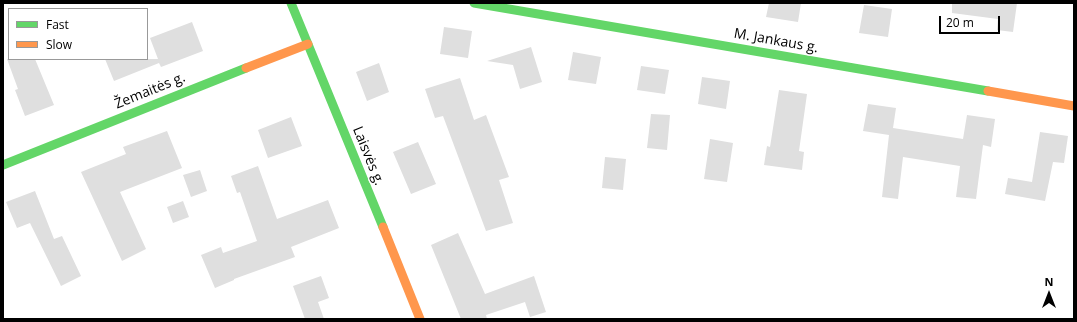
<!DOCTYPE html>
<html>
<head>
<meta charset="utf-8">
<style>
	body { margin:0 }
	#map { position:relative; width:1077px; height:322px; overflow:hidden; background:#fff; font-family:"Open Sans",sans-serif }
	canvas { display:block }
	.frame { position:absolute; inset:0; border:4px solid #000; pointer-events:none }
	.legend { position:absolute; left:8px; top:8px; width:140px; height:52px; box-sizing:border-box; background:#fff; border:1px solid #999; margin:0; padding:5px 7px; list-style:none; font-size:12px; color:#000 }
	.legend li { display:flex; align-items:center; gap:8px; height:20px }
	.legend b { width:20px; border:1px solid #999 }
	.north { position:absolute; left:1029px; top:274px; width:40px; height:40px; -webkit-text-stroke:3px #fff; paint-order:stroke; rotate:0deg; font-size:11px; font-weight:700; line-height:16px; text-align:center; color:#000 }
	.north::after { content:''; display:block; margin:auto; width:14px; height:18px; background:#000; clip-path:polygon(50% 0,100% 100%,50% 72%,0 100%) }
	.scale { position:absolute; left:939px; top:16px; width:61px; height:18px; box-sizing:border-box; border:2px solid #000; border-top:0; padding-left:5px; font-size:12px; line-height:14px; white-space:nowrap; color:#000; -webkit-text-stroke:3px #fff; paint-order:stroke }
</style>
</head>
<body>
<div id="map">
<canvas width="1077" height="322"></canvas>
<div class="frame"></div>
<ul class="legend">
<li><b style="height:5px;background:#63d668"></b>Fast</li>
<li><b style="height:5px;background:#ff974d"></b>Slow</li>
</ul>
<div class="north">N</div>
<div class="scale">20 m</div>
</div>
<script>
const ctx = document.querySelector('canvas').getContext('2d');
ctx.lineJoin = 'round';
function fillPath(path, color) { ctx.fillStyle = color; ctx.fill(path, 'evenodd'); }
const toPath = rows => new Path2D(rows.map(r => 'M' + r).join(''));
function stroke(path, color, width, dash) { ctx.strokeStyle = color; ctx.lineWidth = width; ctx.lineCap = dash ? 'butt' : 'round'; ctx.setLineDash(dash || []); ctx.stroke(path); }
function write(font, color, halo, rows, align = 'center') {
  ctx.font = font + ' "Open Sans",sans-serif'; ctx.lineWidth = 3; ctx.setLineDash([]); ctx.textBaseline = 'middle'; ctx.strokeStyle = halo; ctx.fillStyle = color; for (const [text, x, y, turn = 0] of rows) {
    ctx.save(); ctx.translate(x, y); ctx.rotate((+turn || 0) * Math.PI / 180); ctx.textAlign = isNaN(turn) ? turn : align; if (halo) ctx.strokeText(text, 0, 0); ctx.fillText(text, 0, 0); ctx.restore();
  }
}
const building = toPath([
	[769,3,801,3,798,22,766,17],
	[952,3,1017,3,1013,32,997,30,998,19,952,13],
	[864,5,892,9,888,37,859,33],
	[192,22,203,51,161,67,159,63,114,81,105,59,158,59,150,38],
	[444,27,472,31,468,58,440,54],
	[531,47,542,82,520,89,513,65,487,61],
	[573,52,601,57,596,84,568,80],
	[7,59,35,59,54,105,25,116,15,90,18,89],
	[379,63,389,92,367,101,356,72],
	[641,66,669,70,665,94,637,90],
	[702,77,730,81,726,109,698,104],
	[460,78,474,120,486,115,509,177,499,180,513,223,486,231,443,116,435,118,425,89],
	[779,90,807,94,799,151,804,152,802,170,764,165,767,146,770,147],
	[868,104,896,108,893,128,963,139,967,115,995,119,991,147,983,145,976,199,956,197,960,166,903,157,898,199,882,197,889,135,863,131],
	[651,114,670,115,667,150,647,148],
	[291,117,302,146,268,158,258,130],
	[167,131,182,168,120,192,146,249,122,261,81,172,126,154,123,147],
	[1040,132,1068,136,1064,163,1053,162,1045,201,1005,194,1008,178,1032,182],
	[710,139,733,143,727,182,704,179],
	[418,142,436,184,411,194,393,152],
	[605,157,626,159,623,190,602,188],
	[258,166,277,219,328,200,339,228,291,247,295,257,234,279,234,280,215,288,201,255,221,247,223,253,257,241,240,192,237,193,231,176],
	[200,170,207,191,191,197,183,175],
	[35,191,54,239,62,236,81,276,61,286,30,223,17,228,6,202],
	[183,201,189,217,173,223,167,207],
	[458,233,485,294,534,276,546,312,530,317,525,302,486,315,487,319,461,319,431,245],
	[321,276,329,298,318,302,324,319,305,319,293,286]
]);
const fast = toPath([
	[291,3,383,227],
	[474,3,988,91],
	[3,165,246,68]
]);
const slow = toPath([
	[246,68,308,44],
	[988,91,1074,106],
	[383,227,420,319]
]);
const streetNames = [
	["M. Jankaus g.",776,41,10],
	["Žemaitės g.",150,91,-22],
	["Laisvės g.",368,156,68]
];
fillPath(building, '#dfdfdf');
stroke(fast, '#63d668', 9);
stroke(slow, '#ff974d', 9);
write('14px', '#000', '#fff', streetNames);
</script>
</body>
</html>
